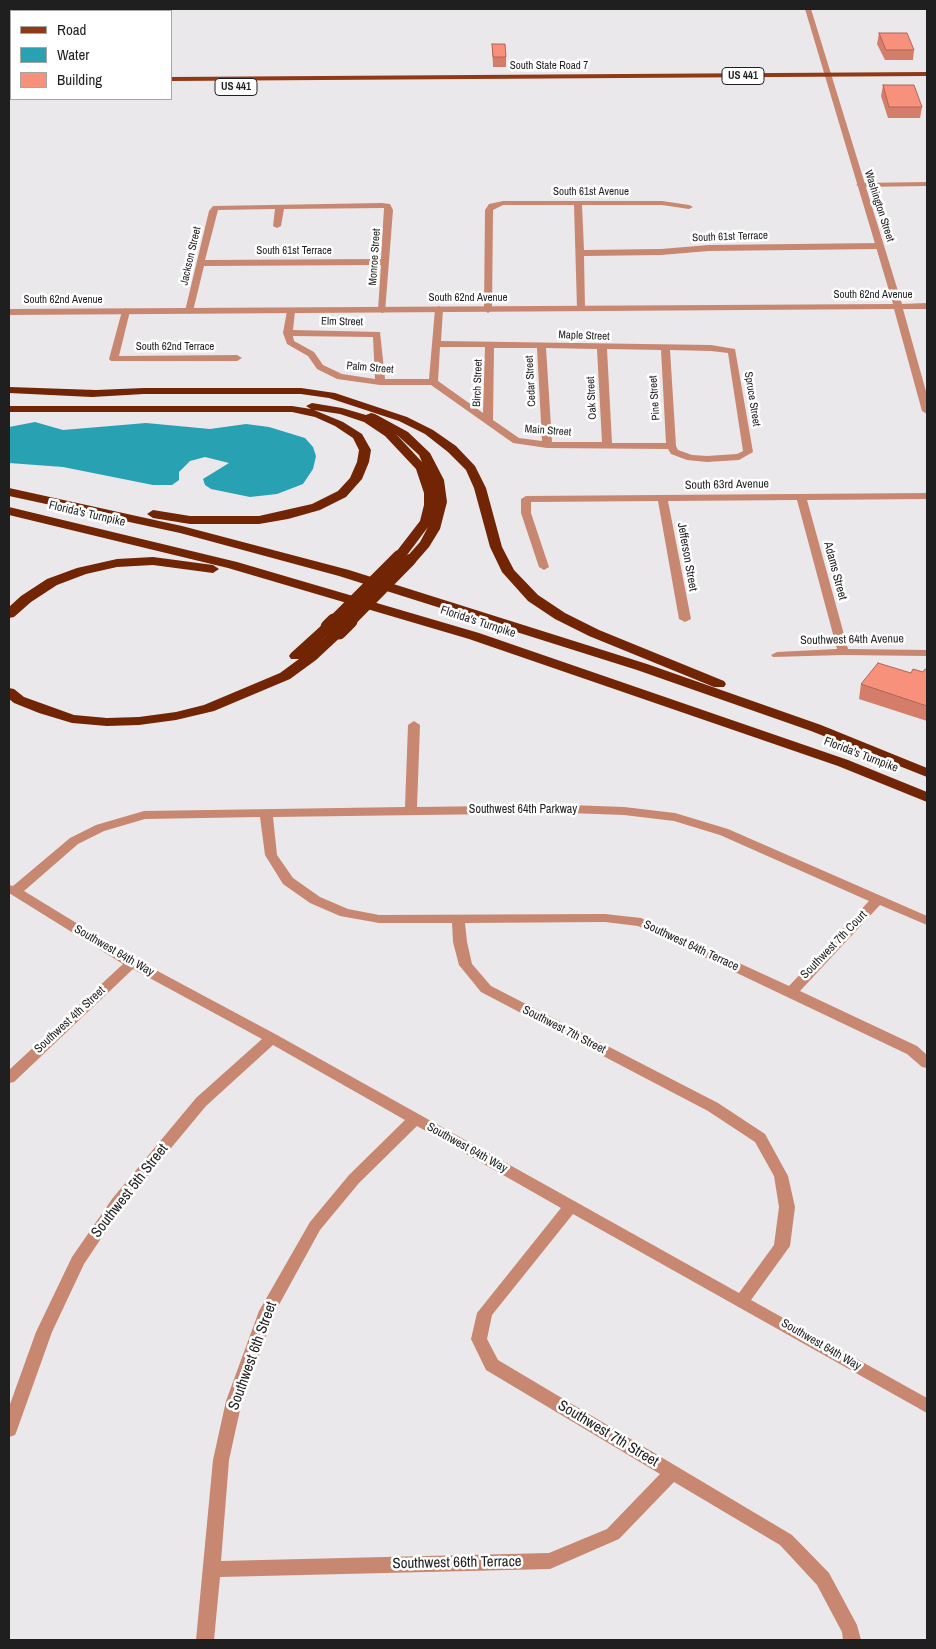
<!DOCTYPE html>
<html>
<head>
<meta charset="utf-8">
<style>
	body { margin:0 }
	#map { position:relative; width:936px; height:1649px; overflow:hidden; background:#eae8eb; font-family:"Archivo Narrow",sans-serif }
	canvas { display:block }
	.frame { position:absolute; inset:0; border:10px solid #201f20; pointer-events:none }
	.legend { position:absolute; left:10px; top:10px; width:162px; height:90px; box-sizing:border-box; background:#fff; border:1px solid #a6a5a6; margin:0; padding:6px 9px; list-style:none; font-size:15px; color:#201f20 }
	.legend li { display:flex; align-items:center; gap:10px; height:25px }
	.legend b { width:25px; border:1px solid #a6a5a6 }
</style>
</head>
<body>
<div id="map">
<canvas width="936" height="1649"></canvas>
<div class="frame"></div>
<ul class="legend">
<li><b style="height:6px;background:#913815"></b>Road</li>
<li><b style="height:14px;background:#28a1b2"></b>Water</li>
<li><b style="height:14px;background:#f8917c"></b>Building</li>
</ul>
</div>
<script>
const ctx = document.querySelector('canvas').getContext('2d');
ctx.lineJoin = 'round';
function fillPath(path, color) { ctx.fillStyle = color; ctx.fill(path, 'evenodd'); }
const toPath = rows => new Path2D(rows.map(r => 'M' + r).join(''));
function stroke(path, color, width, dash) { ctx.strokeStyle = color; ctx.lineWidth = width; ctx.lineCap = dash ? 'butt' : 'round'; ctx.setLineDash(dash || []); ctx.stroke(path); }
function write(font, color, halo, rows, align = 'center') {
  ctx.font = font + ' "Archivo Narrow",sans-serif'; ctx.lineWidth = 5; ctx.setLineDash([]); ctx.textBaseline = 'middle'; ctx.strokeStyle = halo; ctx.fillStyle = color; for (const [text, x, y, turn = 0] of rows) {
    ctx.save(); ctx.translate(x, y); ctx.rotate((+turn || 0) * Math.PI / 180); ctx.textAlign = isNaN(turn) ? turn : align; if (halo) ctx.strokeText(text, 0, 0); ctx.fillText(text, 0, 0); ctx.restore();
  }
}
const water = toPath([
	[35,422,63,430,146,423,210,429,246,424,269,427,305,438,313,447,316,456,313,469,303,484,277,494,250,497,211,489,205,485,203,479,229,463,205,457,190,461,179,472,179,480,172,485,153,485,63,467,9,463,9,427]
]);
const minor = toPath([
	[927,182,927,186,860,187,856,185,860,183,927,182],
	[503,201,662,201,689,205,693,207,689,209,662,205,582,205,584,250,661,249,709,245,880,243,884,246,880,249,709,251,661,255,584,256,585,308,581,311,577,308,574,205,503,205,493,210,492,310,488,313,484,310,485,210,489,204,503,201],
	[382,203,390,204,393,210,385,312,382,313,378,310,381,265,204,266,193,311,189,314,185,311,209,211,213,206,382,203],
	[384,208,381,259,205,260,218,210,275,209,273,226,277,228,281,226,284,209,384,208],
	[439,306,443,309,441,341,711,345,735,349,753,452,739,460,707,462,687,460,671,454,668,449,547,448,513,443,431,385,380,385,337,379,317,369,308,356,287,344,283,333,287,311,291,308,295,311,293,330,380,332,385,379,429,379,435,309,439,306],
	[293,336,373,337,375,379,342,374,323,365,314,352,294,341,293,336],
	[440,347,485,347,483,413,438,381,440,347],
	[494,348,537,348,542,441,519,438,493,420,494,348],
	[546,348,597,349,602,442,552,442,546,348],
	[607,349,661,350,666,443,612,443,607,349],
	[670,350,711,351,728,353,743,451,737,454,707,456,692,455,678,450,676,446,670,350],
	[126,308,130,311,119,356,237,355,242,358,237,361,111,361,109,359,122,311,126,308],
	[927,493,927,499,807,500,848,649,927,650,927,656,843,655,773,657,771,655,777,652,837,649,797,500,668,501,691,619,685,622,679,619,658,501,531,502,531,513,549,567,544,570,539,567,521,513,521,499,526,496,927,493],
	[414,721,420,725,417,807,569,805,624,807,675,813,728,829,927,916,927,925,880,905,800,991,917,1046,927,1055,927,1068,922,1067,907,1054,638,926,605,922,465,923,467,942,472,964,491,986,718,1103,765,1134,788,1176,795,1207,790,1246,751,1300,927,1398,927,1413,573,1214,492,1315,487,1339,498,1360,792,1535,829,1573,857,1625,861,1640,843,1640,842,1632,817,1585,780,1545,674,1482,619,1539,550,1569,220,1577,214,1640,196,1640,213,1460,226,1401,259,1311,310,1222,349,1175,405,1120,273,1045,206,1106,122,1207,84,1264,52,1332,17,1430,15,1435,9,1437,9,1407,36,1332,72,1257,112,1199,196,1098,262,1039,133,969,14,1082,9,1083,9,1070,123,964,9,893,9,885,13,886,70,838,96,825,144,811,405,807,408,725,414,721],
	[569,813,624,815,674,821,720,835,869,901,789,986,641,918,605,914,379,915,348,909,320,897,293,878,277,855,273,817,569,813],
	[260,817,265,855,283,884,310,903,340,916,379,923,452,923,453,942,459,965,481,992,708,1111,755,1142,774,1176,779,1207,774,1245,739,1293,277,1035,137,960,24,891,78,844,104,831,145,819,260,817],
	[417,1126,561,1208,477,1313,471,1339,486,1370,660,1474,607,1529,549,1553,221,1561,229,1460,242,1401,275,1312,320,1230,359,1183,417,1126]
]);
const tertiary = toPath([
	[805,9,811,9,902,304,927,303,927,309,903,309,927,395,927,414,922,411,894,309,9,315,9,309,893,304,805,9]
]);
const primary = toPath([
	[927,72,927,76,171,81,171,77,927,72],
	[9,77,11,77,11,81,9,81,9,77],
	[9,86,11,86,11,90,9,90,9,86]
]);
const motorway = toPath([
	[9,387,96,390,144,388,301,388,335,393,407,417,433,430,456,446,475,466,486,488,502,547,514,570,538,595,565,613,599,630,724,681,726,684,724,687,714,687,589,636,555,619,528,601,502,572,490,547,474,488,466,470,448,452,425,434,399,421,329,398,301,394,144,394,92,397,9,393,9,387],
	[312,403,342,408,366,415,371,413,375,414,408,432,430,453,444,480,447,502,440,529,429,547,415,563,410,564,404,560,420,542,428,527,404,559,399,560,393,556,420,521,424,505,424,493,416,469,385,436,364,422,340,414,314,410,343,422,362,434,371,450,369,462,362,479,346,497,320,510,288,519,259,524,190,524,153,518,147,514,153,510,190,516,259,516,312,504,338,491,350,478,357,462,359,450,353,438,335,426,315,417,292,412,9,412,9,406,292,406,311,409,306,406,312,403],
	[396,434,419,455,422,462,396,434],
	[9,488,182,526,349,570,647,664,821,725,927,768,927,777,811,731,637,670,339,576,180,533,9,496,9,488],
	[9,507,237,562,479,633,848,760,927,792,927,802,838,766,469,639,228,568,9,515,9,507],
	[153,557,213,565,219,569,213,573,153,565,117,567,86,574,57,585,31,602,14,617,9,618,9,607,21,596,47,579,77,568,117,559,153,557],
	[328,623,333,624,335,627,333,630,305,655,334,629,344,629,346,632,316,660,290,679,214,711,176,720,139,725,107,726,72,723,39,713,14,703,9,699,9,688,14,689,24,697,74,715,107,718,139,717,176,712,204,705,280,673,299,659,291,659,289,656,291,653,323,624,328,623]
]);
const motorwayBridgeFar1 = toPath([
	[332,623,399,556],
	[348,623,410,560]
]);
const motorwayBridge = toPath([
	[328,627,334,621],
	[339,632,350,621]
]);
const wall = toPath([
	[879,33,914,50,913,60,885,60,877,44],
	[492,44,506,57,506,67,493,67],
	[883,85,922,107,920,118,888,118,881,96],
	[927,670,927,721,859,699,861,684,911,673,923,672]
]);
const building = toPath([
	[879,33,907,33,914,50,886,50,879,33],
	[492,44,505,44,506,57,493,57,492,44],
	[883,85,914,85,922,107,889,107,883,85],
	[878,663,911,673,913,669,923,672,925,669,927,670,927,706,861,684,878,663]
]);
const farStreetnames = [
	["South State Road 7",549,66],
	["South 61st Avenue",591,192],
	["Washington Street",879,206,72],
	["South 61st Terrace",730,237,-2],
	["South 61st Terrace",294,251],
	["Jackson Street",191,256,-77],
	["Monroe Street",375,257,-86],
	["South 62nd Avenue",873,295],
	["South 62nd Avenue",468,298],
	["South 62nd Avenue",63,300],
	["Elm Street",342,322,1],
	["Maple Street",584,336,2],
	["South 62nd Terrace",175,347],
	["Palm Street",370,368,5],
	["Cedar Street",531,381,-93],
	["Birch Street",478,383,-88],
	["Oak Street",592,398,-93],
	["Pine Street",655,398,-94],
	["Spruce Street",752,399,81],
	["Main Street",548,431,4]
];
const shields = [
	[743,76,42],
	[236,87,42]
];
const shieldNames = [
	["US 441",743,76],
	["US 441",236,87]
];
const streetNames = [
	["South 63rd Avenue",727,485,-1],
	["Florida's Turnpike",87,514,13],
	["Jefferson Street",687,557,80],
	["Adams Street",835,571,75],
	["Florida's Turnpike",478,622,18],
	["Southwest 64th Avenue",852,640,-1],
	["Florida's Turnpike",861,755,21],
	["Southwest 64th Parkway",523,810],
	["Southwest 7th Court",834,945,-46],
	["Southwest 64th Terrace",691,946,25],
	["Southwest 64th Way",114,951,30],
	["Southwest 4th Street",70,1020,-43],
	["Southwest 7th Street",564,1030,27],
	["Southwest 64th Way",467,1148,29],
	["Southwest 64th Way",821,1345,30]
];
const nearStreetnames = [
	["Southwest 5th Street",130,1191,-52],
	["Southwest 6th Street",253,1356,-70],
	["Southwest 7th Street",608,1434,31],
	["Southwest 66th Terrace",457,1563,-1]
];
fillPath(water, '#28a1b2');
fillPath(minor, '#c78771');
fillPath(tertiary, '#c78771');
fillPath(primary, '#913815');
fillPath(motorway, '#712505');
stroke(motorwayBridgeFar1, '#712505', 12);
stroke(motorwayBridge, '#712505', 15);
fillPath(wall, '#d57d6b');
fillPath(building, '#f8917c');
stroke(building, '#ae6657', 1);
write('11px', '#201f20', '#fff', farStreetnames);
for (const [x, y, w] of shields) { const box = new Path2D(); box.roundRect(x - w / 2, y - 8.5, w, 17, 4); ctx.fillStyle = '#fff'; ctx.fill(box); stroke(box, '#201f20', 1); }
write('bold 11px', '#201f20', null, shieldNames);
write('12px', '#201f20', '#fff', streetNames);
write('15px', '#201f20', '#fff', nearStreetnames);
</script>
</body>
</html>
